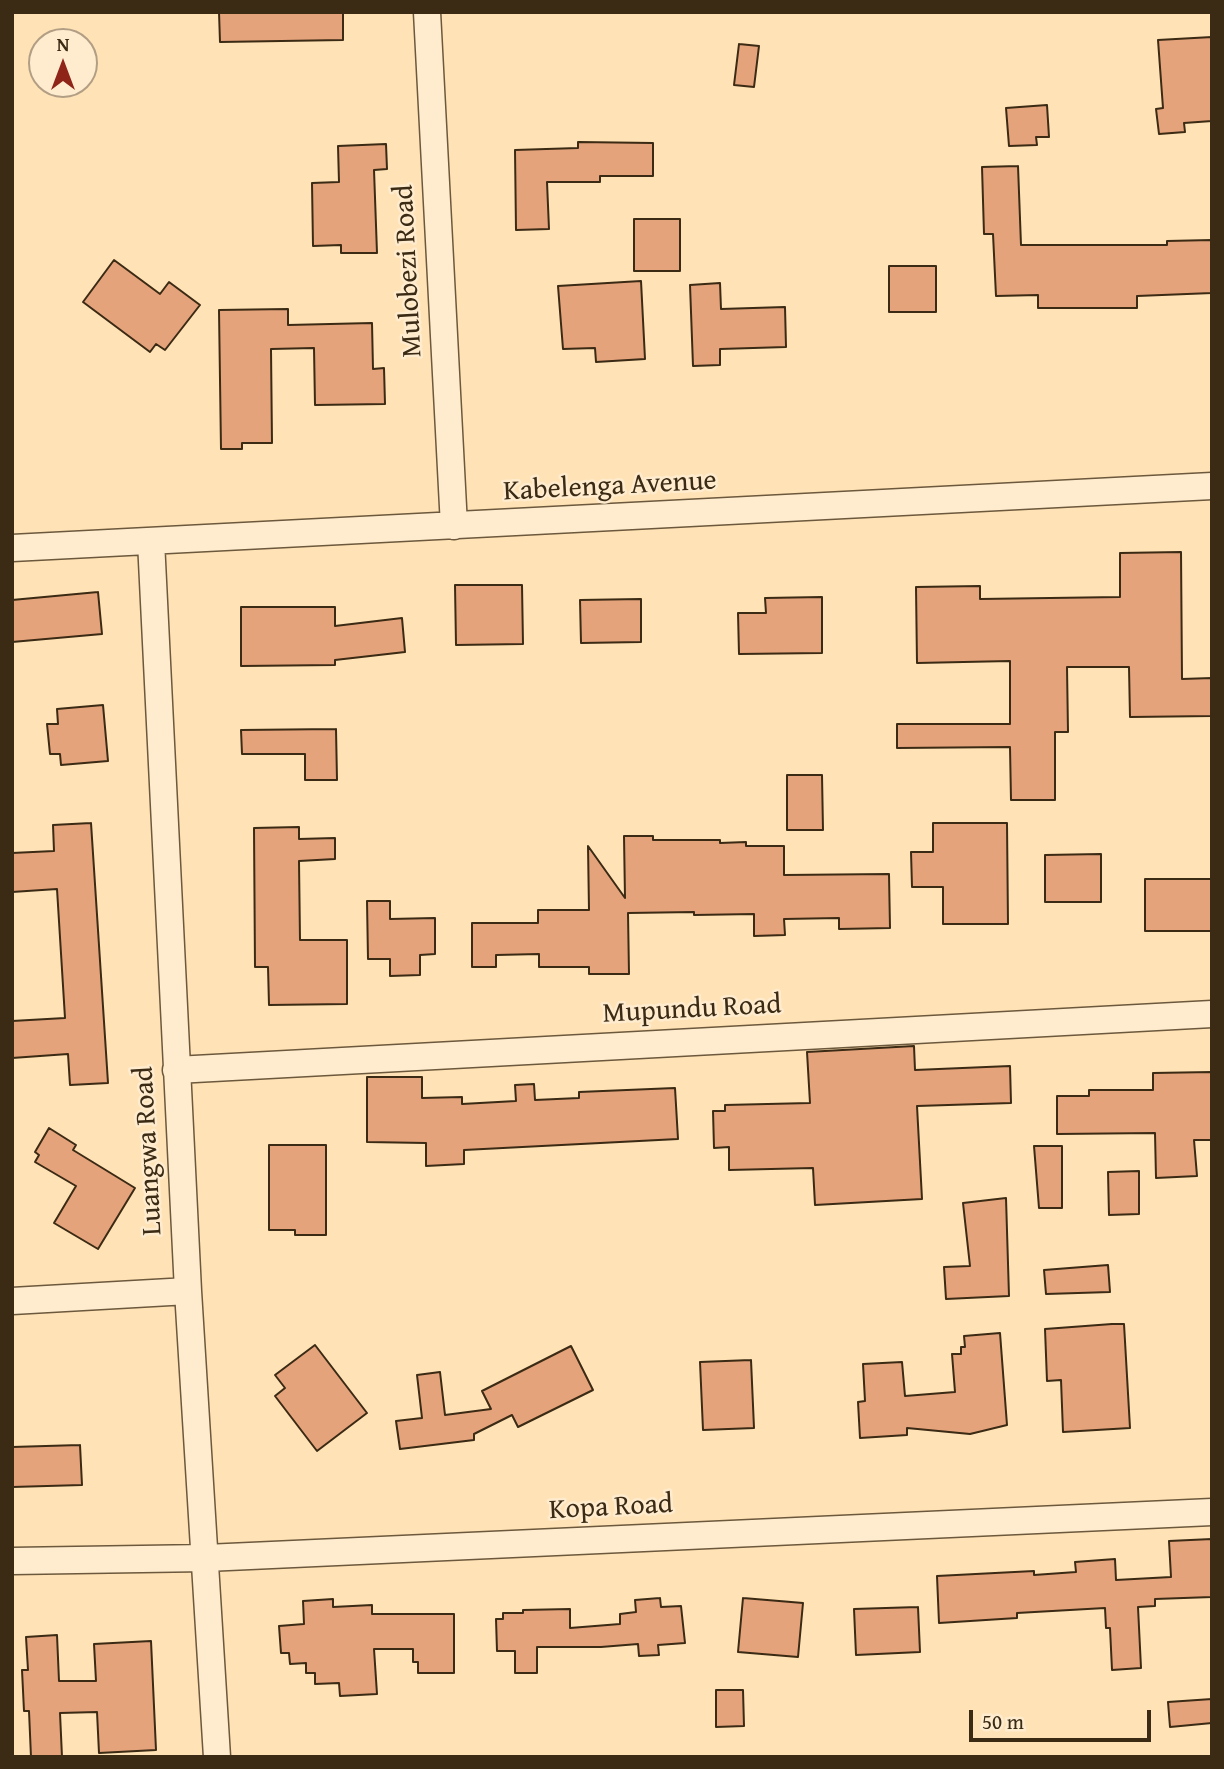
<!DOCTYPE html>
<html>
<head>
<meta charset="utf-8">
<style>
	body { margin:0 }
	#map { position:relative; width:1224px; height:1769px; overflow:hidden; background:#ffe2b5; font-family:"Gentium Book Plus",serif }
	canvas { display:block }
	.frame { position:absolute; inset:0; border:14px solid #3b2a14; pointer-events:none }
	.north { position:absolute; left:28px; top:28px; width:70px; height:70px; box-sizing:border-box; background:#ffeccf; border:2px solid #b19e84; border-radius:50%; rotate:0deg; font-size:19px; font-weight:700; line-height:28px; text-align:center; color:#3b2a14 }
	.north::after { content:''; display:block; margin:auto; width:24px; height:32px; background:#8f2418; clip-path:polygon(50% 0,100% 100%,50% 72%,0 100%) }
	.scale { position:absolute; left:969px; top:1710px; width:182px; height:32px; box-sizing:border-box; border:4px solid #3b2a14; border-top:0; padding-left:9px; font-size:21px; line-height:24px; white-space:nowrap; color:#3b2a14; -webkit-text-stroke:5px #ffeccf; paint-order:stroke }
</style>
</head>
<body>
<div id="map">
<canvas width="1224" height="1769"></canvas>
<div class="frame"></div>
<div class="north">N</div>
<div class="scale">50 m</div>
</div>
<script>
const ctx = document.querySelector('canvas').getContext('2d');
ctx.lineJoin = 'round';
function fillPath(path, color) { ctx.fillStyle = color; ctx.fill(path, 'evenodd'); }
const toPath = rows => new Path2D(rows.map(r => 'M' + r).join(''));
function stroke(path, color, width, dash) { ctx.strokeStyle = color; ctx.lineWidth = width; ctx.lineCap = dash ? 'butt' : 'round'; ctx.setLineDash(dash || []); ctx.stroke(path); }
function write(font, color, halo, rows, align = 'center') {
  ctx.font = font + ' "Gentium Book Plus",serif'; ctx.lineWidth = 5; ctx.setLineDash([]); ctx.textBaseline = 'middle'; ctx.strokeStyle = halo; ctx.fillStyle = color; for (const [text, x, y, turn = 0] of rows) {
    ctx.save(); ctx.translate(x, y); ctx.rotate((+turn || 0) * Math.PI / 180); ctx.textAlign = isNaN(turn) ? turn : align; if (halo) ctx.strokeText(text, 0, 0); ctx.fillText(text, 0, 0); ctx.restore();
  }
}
const building = toPath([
	[219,12,343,12,343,40,220,42,219,12],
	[1212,37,1212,121,1184,123,1185,132,1159,134,1156,109,1163,108,1158,40,1212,37],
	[739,44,759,46,754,87,734,85,739,44],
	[1047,105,1049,137,1036,137,1037,145,1009,146,1006,108,1047,105],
	[578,142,653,143,653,176,600,176,600,182,547,182,549,229,516,230,515,150,578,148,578,142],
	[386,144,387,169,374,170,377,253,341,253,341,245,313,246,312,183,339,182,338,146,386,144],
	[1018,166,1021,245,1167,245,1167,241,1212,240,1212,293,1137,296,1137,308,1038,308,1038,295,996,296,993,234,984,234,982,167,1018,166],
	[634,219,680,219,680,271,634,271,634,219],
	[114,260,160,294,169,282,200,305,165,350,156,344,150,352,83,302,114,260],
	[889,266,936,266,936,312,889,312,889,266],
	[641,281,645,359,596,362,595,348,563,349,558,286,641,281],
	[720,283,721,309,785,307,786,347,720,349,720,365,693,366,690,285,720,283],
	[288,309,288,325,372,323,373,369,384,368,385,404,315,405,314,348,271,349,272,443,242,443,242,449,221,449,219,310,288,309],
	[1181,552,1182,679,1212,678,1212,716,1130,717,1129,667,1067,667,1068,732,1055,732,1055,800,1011,800,1010,747,897,748,897,724,1010,724,1010,661,917,663,916,587,980,586,980,599,1120,597,1120,553,1181,552],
	[455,585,522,585,523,644,456,645,455,585],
	[98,592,102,634,12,642,12,600,98,592],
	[822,597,822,653,739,654,738,613,766,613,765,598,822,597],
	[641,599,641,642,581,643,580,600,641,599],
	[241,607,335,607,335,626,402,618,405,652,335,660,335,665,241,666,241,607],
	[103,705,108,761,61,765,60,754,50,754,47,724,58,724,57,709,103,705],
	[336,729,337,780,305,780,305,754,242,754,241,730,336,729],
	[787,775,822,775,823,830,787,830,787,775],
	[91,823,108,1083,70,1085,68,1054,12,1058,12,1021,65,1018,57,889,12,892,12,853,54,851,53,825,91,823],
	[933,823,1007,823,1008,924,943,924,943,887,912,887,911,852,933,852,933,823],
	[299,827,299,839,335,838,335,859,299,861,300,940,347,940,347,1004,269,1005,268,967,255,967,254,828,299,827],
	[624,836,653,836,653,840,720,840,720,843,746,842,746,846,784,846,784,875,889,874,890,928,839,929,839,918,784,919,785,935,754,936,754,914,694,915,694,912,628,913,629,974,589,974,589,967,539,967,539,954,496,955,496,967,472,967,472,923,538,923,538,910,589,910,588,846,625,898,624,836],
	[1101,854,1101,902,1045,902,1045,855,1101,854],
	[1145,879,1212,879,1212,931,1145,931,1145,879],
	[367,901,390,901,390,919,435,918,435,954,420,955,420,975,390,976,390,959,368,959,367,901],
	[914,1046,915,1070,1010,1066,1011,1103,917,1106,922,1199,815,1205,813,1168,729,1170,729,1147,714,1148,713,1111,725,1111,725,1105,810,1103,807,1052,914,1046],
	[1212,1072,1212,1140,1194,1140,1197,1176,1156,1178,1155,1133,1057,1134,1057,1096,1089,1096,1089,1090,1153,1090,1153,1073,1212,1072],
	[367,1077,422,1077,422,1098,462,1097,462,1104,516,1101,515,1085,534,1084,535,1100,579,1098,579,1092,675,1088,678,1139,464,1150,464,1164,426,1166,426,1143,367,1142,367,1077],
	[49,1128,76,1145,73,1150,135,1188,98,1249,54,1223,76,1186,35,1162,39,1155,35,1152,49,1128],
	[269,1145,326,1145,326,1235,295,1235,295,1230,269,1230,269,1145],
	[1034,1146,1062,1146,1062,1208,1039,1208,1034,1146],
	[1139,1171,1139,1214,1109,1215,1108,1172,1139,1171],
	[1006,1198,1009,1296,946,1299,944,1267,970,1266,963,1203,1006,1198],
	[1108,1265,1110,1292,1046,1294,1044,1270,1108,1265],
	[1112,1324,1124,1324,1130,1428,1063,1432,1061,1380,1047,1381,1045,1329,1112,1324],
	[1000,1333,1007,1425,970,1434,907,1428,907,1435,860,1438,858,1402,865,1401,863,1364,902,1362,905,1396,955,1392,952,1354,961,1354,961,1347,965,1347,964,1336,1000,1333],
	[315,1345,367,1413,317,1451,275,1396,285,1388,275,1375,315,1345],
	[571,1346,593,1390,518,1427,512,1415,474,1434,474,1440,400,1449,396,1421,422,1418,417,1375,440,1372,445,1415,491,1409,482,1391,571,1346],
	[751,1360,754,1428,703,1430,700,1362,751,1360],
	[80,1445,82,1485,12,1487,12,1447,80,1445],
	[1212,1539,1212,1597,1155,1599,1155,1606,1138,1607,1141,1668,1112,1670,1110,1628,1106,1628,1105,1608,1017,1613,1017,1618,939,1623,937,1576,1034,1571,1034,1575,1076,1572,1075,1562,1115,1559,1116,1580,1171,1577,1169,1541,1212,1539],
	[660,1598,661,1607,681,1606,685,1643,658,1645,659,1655,639,1656,638,1644,601,1647,537,1647,537,1673,515,1673,515,1651,497,1651,496,1619,503,1619,503,1613,523,1613,523,1610,570,1609,570,1628,620,1624,620,1614,636,1612,635,1600,660,1598],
	[743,1598,803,1603,798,1657,738,1652,743,1598],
	[333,1599,333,1607,372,1605,372,1614,454,1614,454,1673,418,1673,418,1662,413,1662,413,1649,374,1649,377,1694,340,1696,339,1683,315,1684,315,1673,306,1673,306,1663,290,1664,289,1653,281,1653,279,1626,304,1624,303,1601,333,1599],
	[918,1607,920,1652,856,1655,854,1609,918,1607],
	[57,1635,59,1681,96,1681,94,1644,151,1641,156,1750,99,1753,97,1712,60,1713,62,1757,31,1757,29,1711,24,1711,22,1670,28,1670,26,1637,57,1635],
	[716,1690,743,1690,744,1726,716,1727,716,1690],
	[1212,1699,1212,1723,1170,1727,1168,1702,1212,1699]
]);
const minor = toPath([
	[427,12,454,526],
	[151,541,188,1291,217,1757],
	[12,548,1212,486],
	[176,1070,1212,1014],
	[12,1301,188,1291],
	[12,1561,206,1558,1212,1512]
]);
const streetNames = [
	["Mulobezi Road",409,271,-93],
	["Kabelenga Avenue",610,487,-3],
	["Mupundu Road",692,1010,-3],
	["Luangwa Road",149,1151,-93],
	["Kopa Road",611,1508,-3]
];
fillPath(building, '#e5a37c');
stroke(building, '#3b2a14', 2);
stroke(minor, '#6c583c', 29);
stroke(minor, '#ffeccf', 26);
write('28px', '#3b2a14', '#ffeccf', streetNames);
</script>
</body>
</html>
